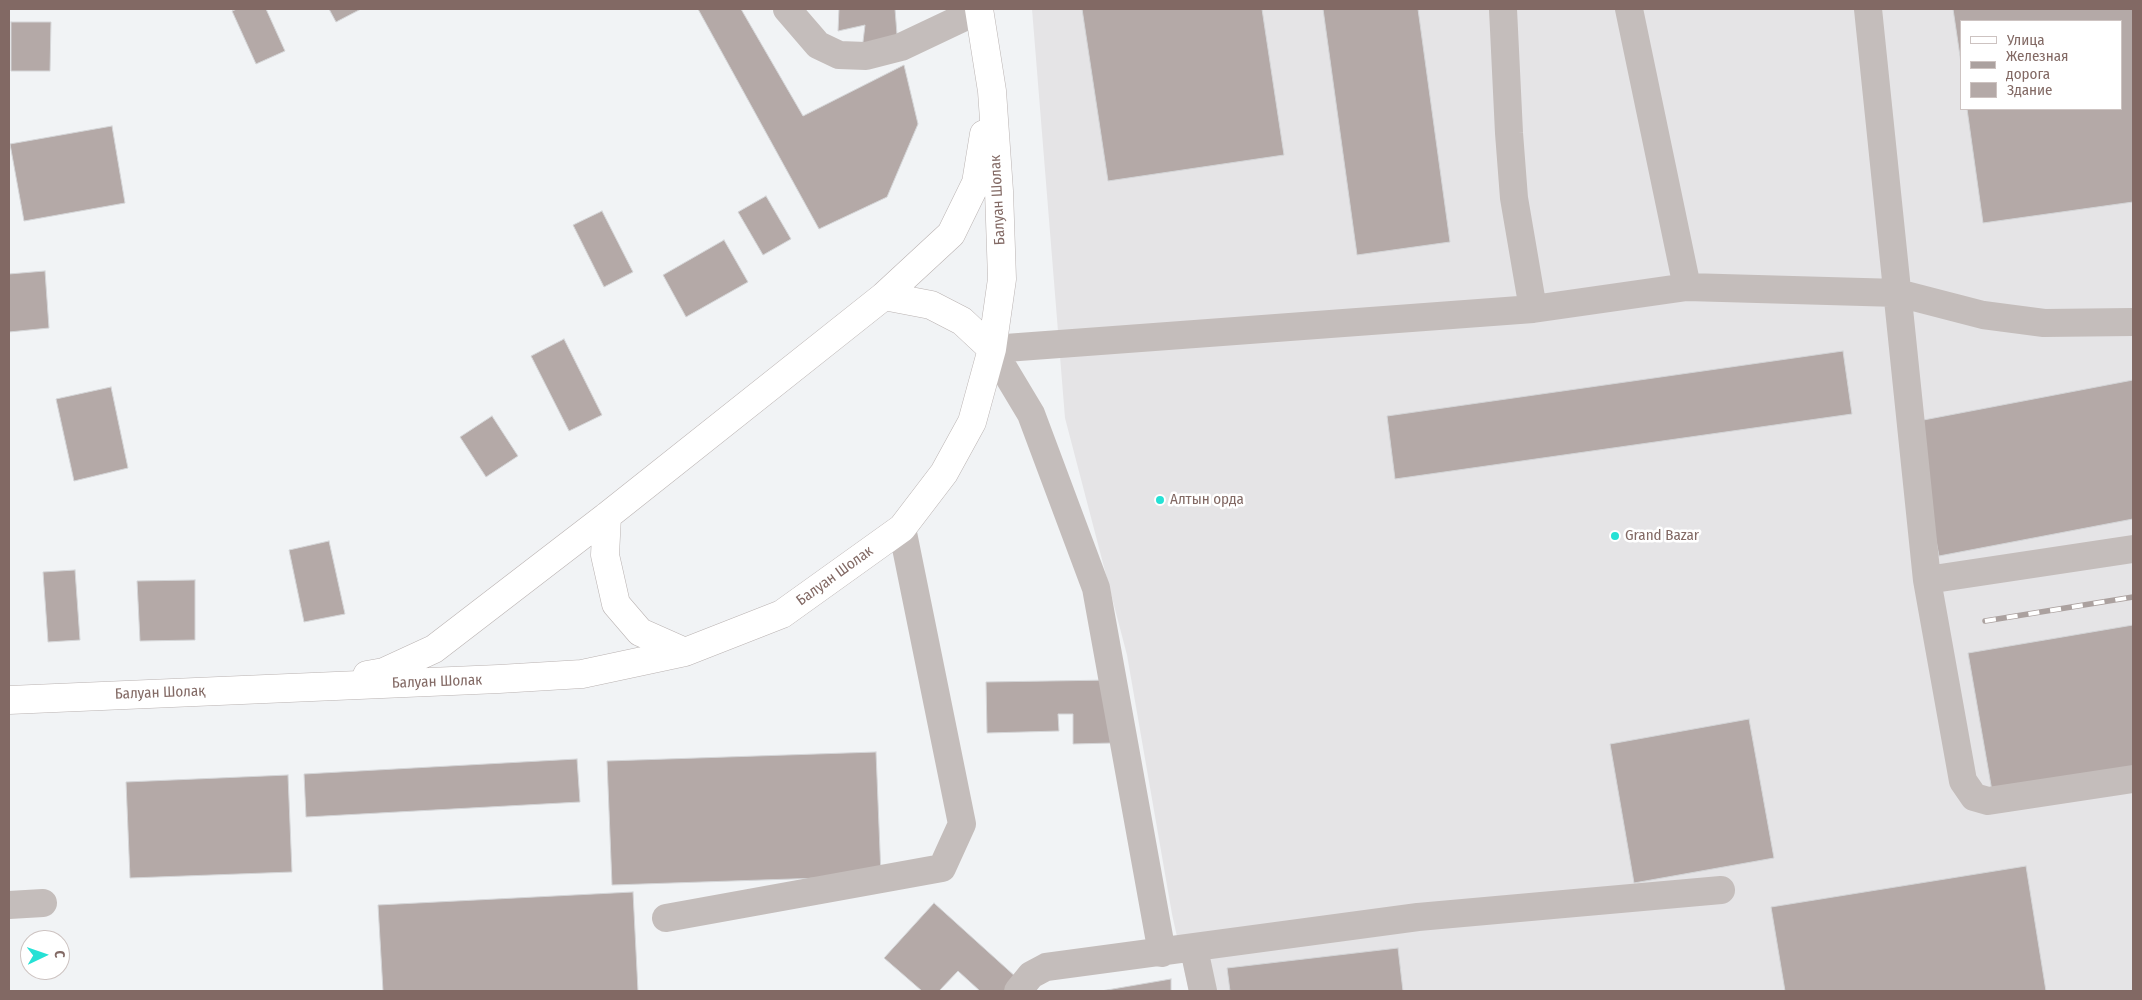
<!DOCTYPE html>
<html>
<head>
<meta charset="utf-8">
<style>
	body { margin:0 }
	#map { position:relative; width:2142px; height:1000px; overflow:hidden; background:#f1f3f5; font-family:"Fira Sans Condensed",sans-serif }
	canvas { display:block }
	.frame { position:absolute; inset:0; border:10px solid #826964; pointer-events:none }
	.legend { position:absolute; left:1960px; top:20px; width:162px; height:90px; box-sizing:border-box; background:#fff; border:1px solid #cdc3c1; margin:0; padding:6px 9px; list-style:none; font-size:15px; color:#826964 }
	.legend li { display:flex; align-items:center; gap:10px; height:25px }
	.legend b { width:25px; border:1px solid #cdc3c1 }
	.north { position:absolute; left:20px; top:930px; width:50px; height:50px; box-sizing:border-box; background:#fff; border:1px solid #cdc3c1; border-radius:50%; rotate:87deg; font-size:14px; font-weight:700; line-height:20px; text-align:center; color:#826964 }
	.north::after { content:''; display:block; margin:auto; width:18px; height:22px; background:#25e1d5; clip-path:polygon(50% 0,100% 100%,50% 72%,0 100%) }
</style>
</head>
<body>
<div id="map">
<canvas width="2142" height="1000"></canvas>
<div class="frame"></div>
<ul class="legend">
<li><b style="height:6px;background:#fff"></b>Улица</li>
<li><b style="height:6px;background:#aba19f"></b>Железная дорога</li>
<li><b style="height:14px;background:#b4a9a7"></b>Здание</li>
</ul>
<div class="north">С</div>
</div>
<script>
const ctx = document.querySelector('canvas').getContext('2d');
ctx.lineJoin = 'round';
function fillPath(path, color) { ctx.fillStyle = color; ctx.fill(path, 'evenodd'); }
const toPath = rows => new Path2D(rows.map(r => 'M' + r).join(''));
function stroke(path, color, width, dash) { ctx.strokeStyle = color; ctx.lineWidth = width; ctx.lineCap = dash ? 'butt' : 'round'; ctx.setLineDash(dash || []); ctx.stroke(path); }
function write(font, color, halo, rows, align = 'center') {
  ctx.font = font + ' "Fira Sans Condensed",sans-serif'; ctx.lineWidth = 5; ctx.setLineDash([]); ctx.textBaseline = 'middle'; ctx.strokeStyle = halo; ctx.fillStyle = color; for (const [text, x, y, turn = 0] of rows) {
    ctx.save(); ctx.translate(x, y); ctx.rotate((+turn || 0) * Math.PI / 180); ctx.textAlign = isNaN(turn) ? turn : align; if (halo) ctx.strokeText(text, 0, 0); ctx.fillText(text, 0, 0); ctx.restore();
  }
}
const built = toPath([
	[1032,9,2133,9,2133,991,1189,991,1172,914,1127,655,1065,418],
	[1961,21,2121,21,2121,109,1961,109]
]);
const building = toPath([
	[237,9,266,9,285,51,256,64,232,11,237,9],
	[329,9,361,9,336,22,329,9],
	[698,9,741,9,803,116,904,65,918,124,887,197,819,229,698,9],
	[839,9,895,9,898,47,862,50,865,25,838,31,839,9],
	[1082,9,1262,9,1284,155,1108,181,1082,9],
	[1323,9,1418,9,1450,242,1357,255,1323,9],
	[1953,9,2133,9,2133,202,1983,223,1967,109,2121,109,2121,21,1961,21,1961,63,1953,9],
	[11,22,51,22,50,71,11,71,11,22],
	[112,126,125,203,24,221,10,144,112,126],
	[766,196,791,239,763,255,738,212,766,196],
	[602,211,633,272,604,287,573,225,602,211],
	[724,240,748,282,686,317,663,275,724,240],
	[45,271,49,328,9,332,9,274,45,271],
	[564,339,602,415,569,431,531,356,564,339],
	[1843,351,1852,414,1395,479,1387,416,1843,351],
	[2133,380,2133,519,1939,556,1913,422,2133,380],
	[111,387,128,468,74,481,56,399,111,387],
	[492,416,518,456,486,477,460,437,492,416],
	[329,541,345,614,304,622,289,550,329,541],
	[75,570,80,640,48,642,43,572,75,570],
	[195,580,195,640,140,641,137,581,195,580],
	[2133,625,2133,767,1992,791,1968,653,2133,625],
	[1111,680,1112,743,1073,744,1073,714,1058,714,1059,731,987,733,986,682,1111,680],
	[1749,719,1774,858,1634,883,1610,744,1749,719],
	[876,752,881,876,612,885,607,761,876,752],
	[577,759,580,802,306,817,304,774,577,759],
	[288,775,292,872,130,878,126,782,288,775],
	[2026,866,2046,991,1785,991,1771,907,2026,866],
	[633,892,638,991,383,991,378,905,633,892],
	[934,903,1017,978,1005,991,980,991,958,971,939,991,922,991,884,958,934,903],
	[1398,948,1403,991,1230,991,1227,968,1398,948],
	[1171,979,1171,991,1101,991,1171,979]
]);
const minor = toPath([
	[787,9,818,45,839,55,866,56,901,47,979,10],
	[1503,9,1509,133,1514,198,1533,309],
	[1629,9,1687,287],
	[1868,9,1927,580,1963,781,1974,797,1988,801,2133,779],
	[1927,580,2133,549],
	[9,905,43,903],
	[666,918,942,868,962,824,902,528],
	[1194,949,1203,991],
	[1162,953,1096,588,1031,414,992,349,1533,309,1687,287,1898,293,1983,315,2044,323,2133,322],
	[1018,991,1031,975,1046,967,1418,917,1721,890]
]);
const major = toPath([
	[884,296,931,305,962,321,992,349],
	[607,516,605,555,616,604,640,632,685,652],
	[367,675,384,672,434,649,607,516,884,296,951,234,976,183,984,134],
	[9,700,499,679,582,674,685,652,782,614,902,528,944,473,972,422,992,349,1002,279,999,191,992,91,979,9]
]);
const rail = toPath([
	[1985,621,2133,597]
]);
const markers = [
	[1160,500,5,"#25e1d5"],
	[1615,536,5,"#25e1d5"]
];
const streetNames = [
	["Балуан Шолак",998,200,-93],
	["Балуан Шолак",835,576,-36],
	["Балуан Шолак",437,682,-2],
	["Балуан Шолақ",160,693,-2]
];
const poiNames = [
	["Алтын орда",1170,500],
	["Grand Bazar",1625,536]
];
fillPath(built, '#e5e4e6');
fillPath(building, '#b4a9a7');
stroke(building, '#d4d5d7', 1);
stroke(major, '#b9b2b1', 29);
stroke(minor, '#c4bdbb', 28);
stroke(major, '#fff', 28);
stroke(rail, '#aba19f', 5.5);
stroke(rail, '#fff', 4, [11]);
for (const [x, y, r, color] of markers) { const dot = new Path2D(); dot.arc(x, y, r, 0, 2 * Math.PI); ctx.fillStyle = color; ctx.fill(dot); stroke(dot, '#fff', 2); }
write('15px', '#826964', '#fff', streetNames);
write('15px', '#826964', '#fff', poiNames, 'left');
</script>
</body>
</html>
